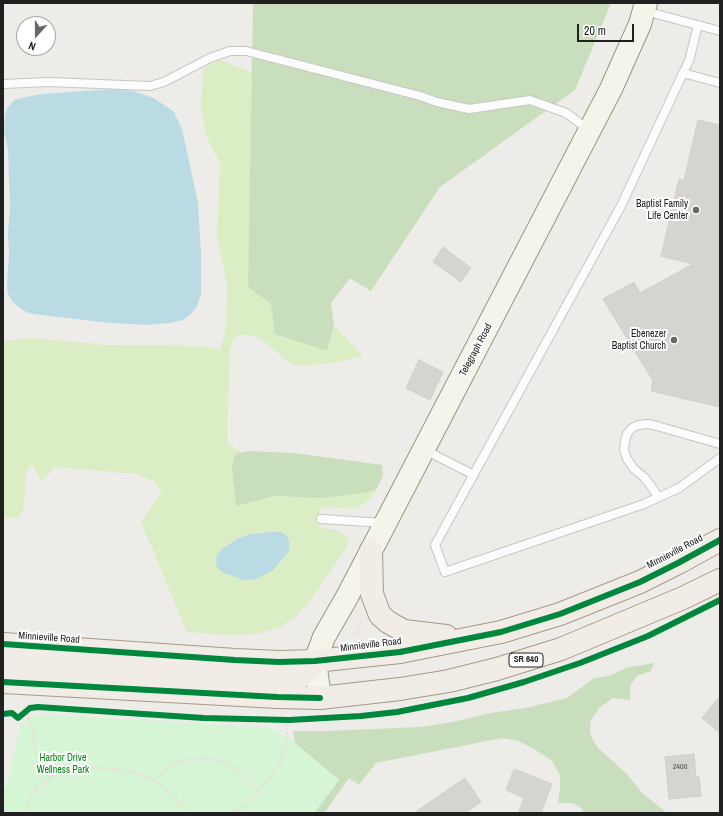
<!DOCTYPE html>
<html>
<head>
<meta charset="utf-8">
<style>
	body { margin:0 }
	#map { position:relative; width:723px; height:816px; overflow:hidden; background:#eeece8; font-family:"Archivo Narrow",sans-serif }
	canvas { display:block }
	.frame { position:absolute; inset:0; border:4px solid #202020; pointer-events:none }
	.north { position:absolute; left:16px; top:16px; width:40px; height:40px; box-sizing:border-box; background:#fff; border:1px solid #a6a6a6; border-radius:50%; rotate:201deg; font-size:11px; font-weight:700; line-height:16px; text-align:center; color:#202020 }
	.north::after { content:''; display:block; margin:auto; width:14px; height:18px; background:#686766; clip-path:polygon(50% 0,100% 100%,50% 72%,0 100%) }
	.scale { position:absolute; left:577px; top:24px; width:57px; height:18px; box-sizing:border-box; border:2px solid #202020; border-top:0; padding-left:5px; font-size:12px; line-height:14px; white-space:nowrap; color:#202020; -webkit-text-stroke:3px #fff; paint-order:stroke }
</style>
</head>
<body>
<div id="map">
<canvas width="723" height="816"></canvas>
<div class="frame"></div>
<div class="north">N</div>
<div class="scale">20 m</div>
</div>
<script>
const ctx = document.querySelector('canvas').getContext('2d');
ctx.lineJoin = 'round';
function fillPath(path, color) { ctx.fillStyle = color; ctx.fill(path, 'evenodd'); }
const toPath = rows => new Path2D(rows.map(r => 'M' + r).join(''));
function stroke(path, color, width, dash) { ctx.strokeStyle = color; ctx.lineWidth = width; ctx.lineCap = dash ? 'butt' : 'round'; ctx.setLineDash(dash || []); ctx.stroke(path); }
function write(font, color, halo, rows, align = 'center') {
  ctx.font = font + ' "Archivo Narrow",sans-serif'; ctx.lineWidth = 4; ctx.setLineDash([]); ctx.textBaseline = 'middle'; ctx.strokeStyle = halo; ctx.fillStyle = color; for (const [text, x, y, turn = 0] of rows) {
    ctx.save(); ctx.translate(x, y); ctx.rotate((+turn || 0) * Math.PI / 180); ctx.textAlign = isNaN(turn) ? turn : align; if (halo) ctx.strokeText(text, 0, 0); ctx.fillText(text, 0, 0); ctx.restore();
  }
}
const grass = toPath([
	[221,60,252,73,248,287,271,304,327,351,334,326,363,356,334,363,296,366,287,361,261,339,244,334,234,338,230,347,227,442,242,453,235,454,236,506,274,496,321,498,376,490,369,500,357,509,321,507,320,528,336,530,342,533,348,538,347,547,310,601,296,616,280,627,257,634,225,635,187,632,141,522,161,492,155,482,137,474,54,467,42,481,32,465,26,471,24,507,20,517,3,518,3,341,31,338,107,345,204,346,220,350,226,327,227,285,217,237,220,162,205,134,201,108,203,68]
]);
const forest = toPath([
	[253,3,611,3,575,90,440,187,371,291,350,278,331,303,334,326,327,351,275,334,271,304,248,287],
	[247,451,294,453,382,465,383,476,376,490,363,493,321,498,274,496,236,506,232,466,235,454],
	[654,663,651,671,637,676,630,686,630,700,613,698,599,708,591,720,590,732,593,740,599,749,627,774,641,792,667,813,584,813,581,808,573,803,558,803,560,789,560,775,552,761,537,751,519,741,502,738,376,763,359,785,349,778,324,813,314,813,339,780,295,743,293,731,326,731,420,727,453,722,490,713,526,708,567,698,594,678,609,676,625,668]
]);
const park = toPath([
	[41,714,271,728,295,743,339,780,314,813,3,813,3,794,8,781,20,728,27,718]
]);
const water = toPath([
	[113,89,133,91,154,98,174,112,182,129,198,202,201,254,201,293,197,306,190,315,183,320,169,323,147,325,111,323,41,315,28,313,20,308,12,301,8,294,7,287,9,254,8,234,10,207,8,149,4,132,5,116,7,109,14,100,26,97,42,94],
	[271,532,281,532,287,536,289,542,289,550,287,554,272,571,256,579,243,580,222,572,217,568,216,560,217,554,223,548,239,538,250,534]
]);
const building = toPath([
	[698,120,720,125,720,407,651,391,653,381,603,299,634,282,640,293,693,264,661,256,679,179,684,180,698,120],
	[443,247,471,268,461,282,433,262,443,247],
	[419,360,443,372,430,400,406,388,419,360],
	[720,696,720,733,702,718,720,696],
	[694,754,696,777,699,777,701,796,669,799,665,757,694,754],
	[514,769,552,784,541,813,518,813,524,798,506,790,514,769],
	[465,778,481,802,465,813,414,813,465,778]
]);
const path = toPath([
	[351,635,357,632,361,622],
	[26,710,33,731,36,754,49,778],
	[154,781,166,769,178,762,194,759,212,759,223,762,239,771,259,792],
	[25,813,27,803,32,794,49,778,67,771,89,767,123,770,138,774,151,779,170,792,189,813],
	[233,813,244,806,255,797,279,764,286,746,287,720]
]);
const lane = toPath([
	[645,11,720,31],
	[683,73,689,61,698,25],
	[720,83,683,73,621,206,435,545,445,572,644,504,679,488,720,458],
	[3,84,49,82,150,86,164,82,210,58,230,51,246,51,420,96,437,102,469,109,530,100,566,113,589,130],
	[425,450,474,475],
	[658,497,651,486,644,477,634,469,627,459,624,450,625,441,627,434,632,428,638,425,648,424,657,426,720,444],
	[321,519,384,523]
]);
const secondary = toPath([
	[320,698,315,661,324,637,347,597,611,89,640,24,646,3]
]);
const primary = toPath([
	[371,550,372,594,380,615,388,622,404,631,446,636],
	[3,644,235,660,279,662,315,661,400,652,501,632,560,614,640,582,678,563,720,540],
	[3,665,203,678,278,681,290,680,300,677,309,669,315,661],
	[3,682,277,697,320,698,400,689,449,681,497,669,561,649,683,598,720,580]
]);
const cycleway = toPath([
	[3,644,235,660,279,662,315,661,400,652,501,632,560,614,640,582,678,563,720,540],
	[3,682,277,697,320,698],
	[3,714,12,713,18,718,30,708,38,707,204,718,289,720,361,716,397,712,468,698,524,682,580,663,648,636,720,600]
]);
const markers = [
	[696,210,4,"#686766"],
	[674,340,4,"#686766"]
];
const numberNames = [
	["2400",680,767]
];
const shields = [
	[526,660,34]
];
const shieldNames = [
	["SR 640",526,660]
];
const poiNames = [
	["Baptist Family",688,204],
	["Life Center",688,216],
	["Ebenezer",666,334],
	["Baptist Church",666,346]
];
const streetNames = [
	["Telegraph Road",476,350,-62],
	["Minnieville Road",675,552,-28],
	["Minnieville Road",49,638,4],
	["Minnieville Road",371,645,-7]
];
const parkNames = [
	["Harbor Drive",63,758],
	["Wellness Park",63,770]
];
fillPath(grass, '#dbedc5');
fillPath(forest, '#c9debc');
fillPath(park, '#d5f5d5');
fillPath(water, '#badbe3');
fillPath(building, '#d6d4d1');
stroke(building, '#d2cec9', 1);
stroke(lane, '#c7c6c4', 10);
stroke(secondary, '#97987f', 24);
stroke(primary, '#a59a84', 24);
stroke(path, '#ecdbd9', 2.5, [2, 2]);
stroke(lane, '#fcfcfc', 8);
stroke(secondary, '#f4f4eb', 22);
stroke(primary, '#f1ece5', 22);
stroke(cycleway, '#00873e', 6);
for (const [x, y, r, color] of markers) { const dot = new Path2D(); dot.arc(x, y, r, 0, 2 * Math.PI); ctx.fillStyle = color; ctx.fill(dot); stroke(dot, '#fff', 1.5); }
write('8px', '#4e4d4c', null, numberNames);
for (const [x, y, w] of shields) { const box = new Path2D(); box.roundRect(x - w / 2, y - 7, w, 14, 3); ctx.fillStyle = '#fff'; ctx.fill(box); stroke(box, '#202020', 1); }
write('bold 9px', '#202020', null, shieldNames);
write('10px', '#202020', '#fff', poiNames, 'right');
write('10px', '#202020', '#fff', streetNames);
write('10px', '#04870e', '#fff', parkNames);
</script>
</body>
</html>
